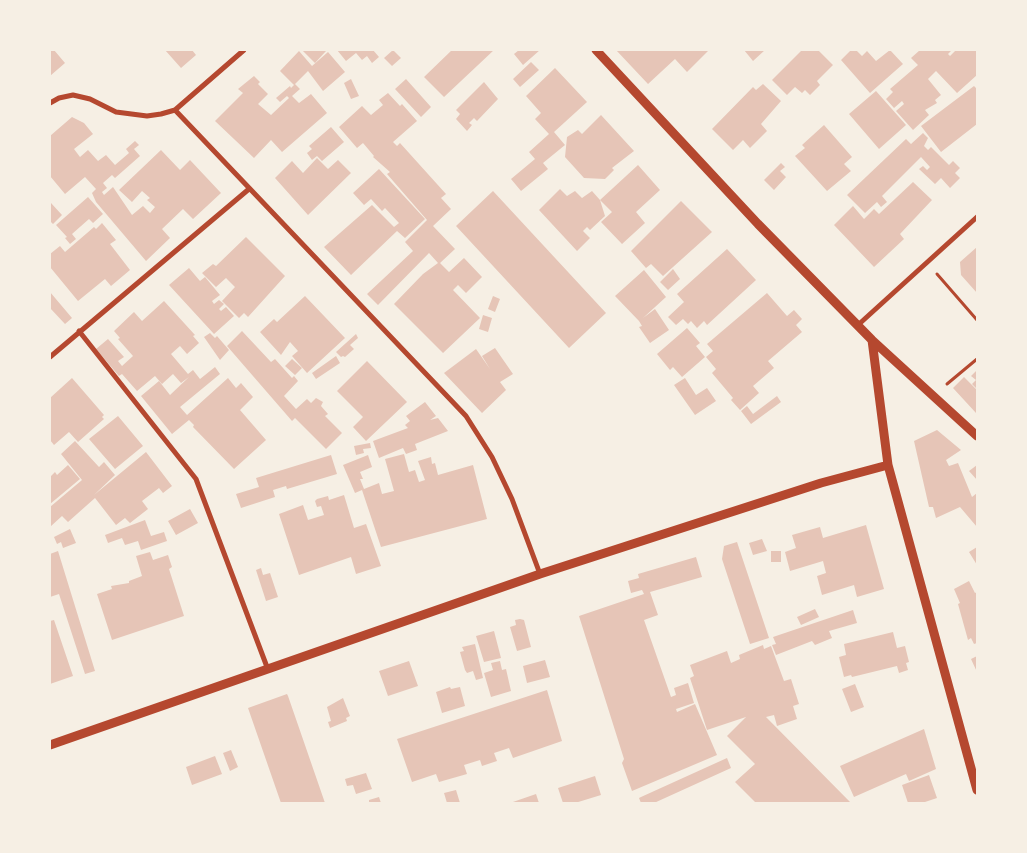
<!DOCTYPE html>
<html>
<head>
<meta charset="utf-8">
<style>
	body { margin:0 }
	#map { position:relative; width:1027px; height:853px; overflow:hidden; background:#f6efe4; font-family:Merriweather,serif }
	canvas { display:block }
	.frame { position:absolute; inset:0; border:51px solid #f6efe4; pointer-events:none }
</style>
</head>
<body>
<div id="map">
<canvas width="1027" height="853"></canvas>
<div class="frame"></div>
</div>
<script>
const ctx = document.querySelector('canvas').getContext('2d');
ctx.lineJoin = 'round';
function fillPath(path, color) { ctx.fillStyle = color; ctx.fill(path, 'evenodd'); }
const toPath = rows => new Path2D(rows.map(r => 'M' + r).join(''));
function stroke(path, color, width, dash) { ctx.strokeStyle = color; ctx.lineWidth = width; ctx.lineCap = dash ? 'butt' : 'round'; ctx.setLineDash(dash || []); ctx.stroke(path); }
const building = toPath([
	[50,50,54,50,65,63,50,76],
	[165,50,192,50,196,55,181,68],
	[302,50,325,50,326,51,315,63],
	[337,50,373,50,379,57,372,63,367,56,362,60,356,53,346,61],
	[393,50,401,58,392,66,384,58],
	[452,50,494,50,444,97,424,77],
	[519,50,540,50,523,65,514,54],
	[616,50,709,50,687,72,675,59,648,84],
	[744,50,765,50,753,61],
	[802,50,818,50,833,65,817,81,820,85,810,95,805,90,802,93,795,87,787,95,772,80],
	[851,50,856,50,862,56,867,51,876,61,890,50,903,64,870,93,841,60],
	[920,50,952,50,948,54,950,56,956,50,977,50,977,75,957,93,936,71,928,79,941,95,935,100,937,103,925,110,929,115,913,130,896,111,904,104,902,101,894,108,886,99,893,92,890,89,918,65,911,58],
	[299,51,312,66,328,52,345,72,323,91,308,71,294,85,280,71],
	[531,62,539,70,520,87,513,79],
	[555,68,587,102,554,132,565,145,543,163,548,169,521,191,511,179,535,159,529,152,549,134,535,119,541,113,526,96],
	[254,76,260,82,258,84,268,94,258,104,271,115,289,98,287,96,280,102,276,98,290,86,291,88,295,84,300,89,292,96,299,103,311,94,327,113,282,152,271,140,254,158,215,121,243,93,238,89],
	[351,79,359,96,351,99,344,83],
	[406,79,431,107,421,117,395,89],
	[484,82,498,99,477,121,474,118,469,123,472,125,467,131,456,119,460,114,456,110],
	[763,84,781,101,761,124,767,131,750,148,743,140,733,150,712,129,753,87,756,90],
	[974,86,977,89,977,124,941,152,921,126],
	[876,91,906,125,879,149,849,114],
	[388,93,400,106,402,104,417,121,393,142,397,146,400,143,446,194,441,198,451,209,433,226,455,249,440,263,449,272,464,258,482,277,466,293,458,285,453,290,480,318,443,353,394,304,423,274,438,263,429,253,378,305,367,294,413,251,405,242,427,220,387,174,390,172,373,157,374,156,363,143,357,148,339,127,362,106,371,115,383,105,379,100],
	[601,115,634,151,612,168,614,170,605,179,584,178,565,157,567,137,578,130,582,134],
	[72,117,84,123,93,134,74,149,80,157,88,150,98,161,106,155,115,165,129,153,126,149,135,141,139,145,134,149,140,156,115,178,112,175,103,183,107,188,102,192,104,195,113,187,132,215,143,206,150,213,155,207,147,200,150,198,142,191,132,202,119,190,161,150,180,170,190,160,221,193,193,219,183,209,162,229,170,238,146,261,96,202,92,193,96,189,85,177,65,194,50,176,50,136],
	[824,125,852,157,844,164,851,171,827,191,795,156,805,148,802,145],
	[331,127,344,142,322,161,317,156,312,160,307,153,312,149,309,146],
	[923,133,928,138,924,146,928,150,931,147,949,165,953,161,960,168,955,173,960,178,950,188,941,178,935,184,919,169,923,166,927,170,930,167,921,157,882,196,887,202,881,207,877,202,865,213,847,195,906,139,911,144],
	[317,158,328,169,338,160,351,173,308,215,275,178,292,161,303,173],
	[781,163,785,167,780,171,786,177,774,190,764,180],
	[638,165,660,190,636,212,645,223,622,244,601,222,612,212,600,200,605,216,590,230,587,227,583,231,590,238,577,251,539,210,560,189,567,196,575,191,582,198,592,191,600,200],
	[379,169,425,219,405,238,397,231,351,275,324,247,372,205,394,227,399,223,385,208,382,211,371,199,364,205,353,193],
	[913,182,932,200,900,234,904,239,874,267,834,225,853,206,864,219,874,209,879,214],
	[493,191,606,313,569,348,456,226],
	[88,197,103,214,93,223,89,219,72,234,76,239,70,244,65,238,67,237,56,225],
	[681,201,712,232,663,276,651,264,646,268,631,251],
	[51,203,62,215,53,224,50,221],
	[102,223,116,240,110,244,130,270,111,286,105,279,78,301,50,267,50,254,60,246,65,252,94,227,96,229],
	[246,237,285,276,248,317,244,313,239,318,222,301,235,287,226,278,216,287,202,273,213,264,216,266],
	[977,247,977,293,961,275,960,262],
	[727,249,756,280,707,325,704,321,697,328,691,321,688,324,683,319,676,325,668,317,684,302,677,294],
	[189,268,200,281,205,277,220,295,212,301,214,304,219,300,224,304,219,309,221,311,226,307,234,316,214,334,169,285],
	[673,269,680,279,668,290,660,282],
	[644,270,666,297,643,318,655,309,669,330,650,343,639,327,642,326,639,321,615,296],
	[50,292,72,318,65,324,50,308],
	[767,293,787,316,794,310,802,319,796,325,802,332,768,361,774,368,753,386,759,393,740,410,731,400,733,398,712,373,716,369,706,357,713,351,707,344],
	[305,296,345,338,307,373,292,356,298,351,290,342,281,355,260,332,274,319,277,322],
	[493,296,500,299,495,312,488,309],
	[164,301,195,335,193,336,199,343,187,354,180,346,171,354,188,374,193,370,200,379,215,367,220,374,180,407,187,415,228,378,236,388,241,383,253,397,240,410,266,440,234,469,193,427,194,425,189,420,172,434,141,396,159,381,170,395,189,377,181,383,173,374,162,384,155,376,137,391,122,374,119,376,96,349,108,339,124,357,118,361,122,366,133,356,118,339,120,338,114,331,134,312,142,321],
	[483,315,492,318,488,332,479,329],
	[687,328,700,343,696,346,705,357,682,377,673,367,670,370,657,354],
	[242,331,271,362,275,359,292,378,294,376,298,381,284,396,296,409,307,399,311,403,316,398,323,402,321,406,328,414,325,416,342,433,326,449,295,418,292,421,227,346],
	[210,333,215,338,217,336,229,350,220,360,204,337],
	[356,334,358,338,350,345,354,349,345,357,343,356,341,357,336,352],
	[495,348,513,374,500,382,506,390,482,413,444,373,476,349,490,369,482,356],
	[336,356,340,363,316,379,312,373],
	[292,359,302,368,295,375,285,366],
	[367,361,407,402,366,441,353,427,363,417,337,391],
	[977,370,977,389,972,384,976,380,971,376],
	[964,377,977,390,976,413,953,388],
	[72,378,104,415,102,417,104,419,78,442,69,432,54,445,50,440,50,398],
	[685,378,696,395,707,388,716,401,695,415,674,385],
	[777,396,781,402,751,424,741,411,747,406,753,414],
	[425,402,436,416,430,420,438,418,448,431,415,444,417,450,406,454,403,448,379,458,373,441,408,428,405,425,410,421,406,416],
	[118,416,143,446,115,469,89,439],
	[937,430,961,450,946,460,949,466,958,463,972,497,977,493,977,527,960,507,936,518,933,507,929,507,914,441],
	[75,441,99,467,104,462,115,475,94,495,146,452,172,486,163,493,159,488,142,501,148,509,130,523,125,518,116,525,95,498,68,522,62,516,50,527,50,507,82,480,61,454],
	[370,443,371,448,363,449,364,453,356,455,354,446],
	[404,454,409,472,415,470,419,482,425,480,418,461,431,457,432,464,435,463,438,475,473,465,487,519,381,547,362,490,355,493,343,465,368,455,372,467,360,472,363,479,360,479,364,489,379,483,382,494,394,491,385,459],
	[331,455,337,474,287,489,286,486,273,490,275,497,241,508,236,494,259,487,256,478],
	[68,465,80,479,50,504,50,477,55,472,57,475],
	[977,465,977,480,969,471],
	[344,495,354,528,366,524,381,566,356,574,351,557,299,575,279,514,303,505,308,520,324,515,321,506,317,507,315,501,317,499,328,496,329,500],
	[190,509,198,523,176,535,168,521],
	[145,520,151,536,164,532,167,541,141,550,138,541,125,545,122,538,108,543,105,535],
	[866,525,884,589,857,597,854,585,822,595,817,576,826,573,823,561,790,571,785,552,796,548,792,535,820,527,823,538],
	[70,529,76,543,63,548,61,542,57,544,54,537],
	[762,539,767,551,753,555,749,543],
	[737,542,769,638,750,644,722,559,724,546],
	[977,547,977,565,969,552],
	[58,551,95,671,85,674,59,594,50,597,50,554],
	[771,551,781,551,781,562,771,562],
	[150,552,153,560,168,555,172,567,169,569,184,616,112,640,97,594,112,589,111,586,129,583,129,581,142,576,136,556],
	[696,557,702,577,650,592,658,615,644,620,671,697,676,695,674,688,688,683,694,703,676,709,677,712,695,704,717,755,632,791,622,763,624,759,579,616,644,594,642,590,631,593,628,581,639,578,638,574],
	[261,568,263,575,270,573,278,597,266,601,256,570],
	[969,581,975,593,977,592,977,643,974,644,971,638,968,640,958,604,960,603,954,589],
	[815,609,819,617,801,625,797,617],
	[853,610,857,623,829,631,832,638,815,645,812,641,776,655,772,645,776,644,773,637],
	[520,619,524,620,531,647,517,651,510,627,516,625,515,620],
	[54,620,73,676,50,684,50,621],
	[494,631,501,658,484,662,476,636],
	[893,632,897,648,905,646,909,662,906,663,908,670,899,673,897,666,852,677,851,675,844,677,839,657,846,655,844,644],
	[475,644,483,678,476,680,473,671,467,673,465,670,460,652,464,651,462,647],
	[763,645,764,649,771,646,784,681,791,679,799,704,793,706,797,719,777,726,774,715,766,717,851,803,756,803,735,782,755,764,727,736,746,717,707,730,690,678,694,676,690,665,727,651,731,663,740,659,739,655],
	[977,656,977,672,971,659],
	[545,660,550,677,527,683,523,666],
	[409,661,418,686,388,696,379,671],
	[500,661,502,670,506,669,511,691,491,697,484,673,493,670,491,663],
	[855,684,864,707,851,712,842,689],
	[450,687,451,689,460,687,465,706,442,713,436,692],
	[547,690,562,741,513,758,509,748,494,753,497,761,482,766,480,760,464,765,467,774,439,782,436,774,412,782,397,739],
	[287,694,288,696,325,803,281,803,248,708],
	[343,698,350,716,346,718,347,721,330,728,328,722,331,721,327,707],
	[924,729,936,769,909,781,906,774,854,797,840,766],
	[231,750,238,767,230,771,223,753],
	[215,756,222,774,192,785,186,767],
	[727,758,731,768,654,803,641,803,639,798,641,797],
	[366,773,372,789,356,794,353,785,347,786,345,779],
	[929,775,937,798,922,803,908,803,902,785],
	[595,776,601,795,575,803,563,803,558,788],
	[456,790,460,803,447,803,444,793],
	[536,794,539,803,510,803],
	[379,797,381,803,369,803,369,800]
]);
const path = toPath([
	[937,274,977,320],
	[947,384,977,359]
]);
const minor = toPath([
	[50,103,59,98,73,95,90,99,116,112,147,116,161,114,175,110,244,50],
	[175,110,466,416,492,457,512,499,540,574],
	[858,325,977,217],
	[79,331,196,479,267,667],
	[50,357,249,189]
]);
const tertiary = toPath([
	[596,50,758,224,872,340,977,436],
	[872,340,888,465,977,790],
	[50,745,540,574,821,483,888,465]
]);
fillPath(building, '#e6c5b7');
stroke(path, '#b5482f', 3);
stroke(minor, '#b5482f', 5);
stroke(tertiary, '#b5482f', 9);
</script>
</body>
</html>
